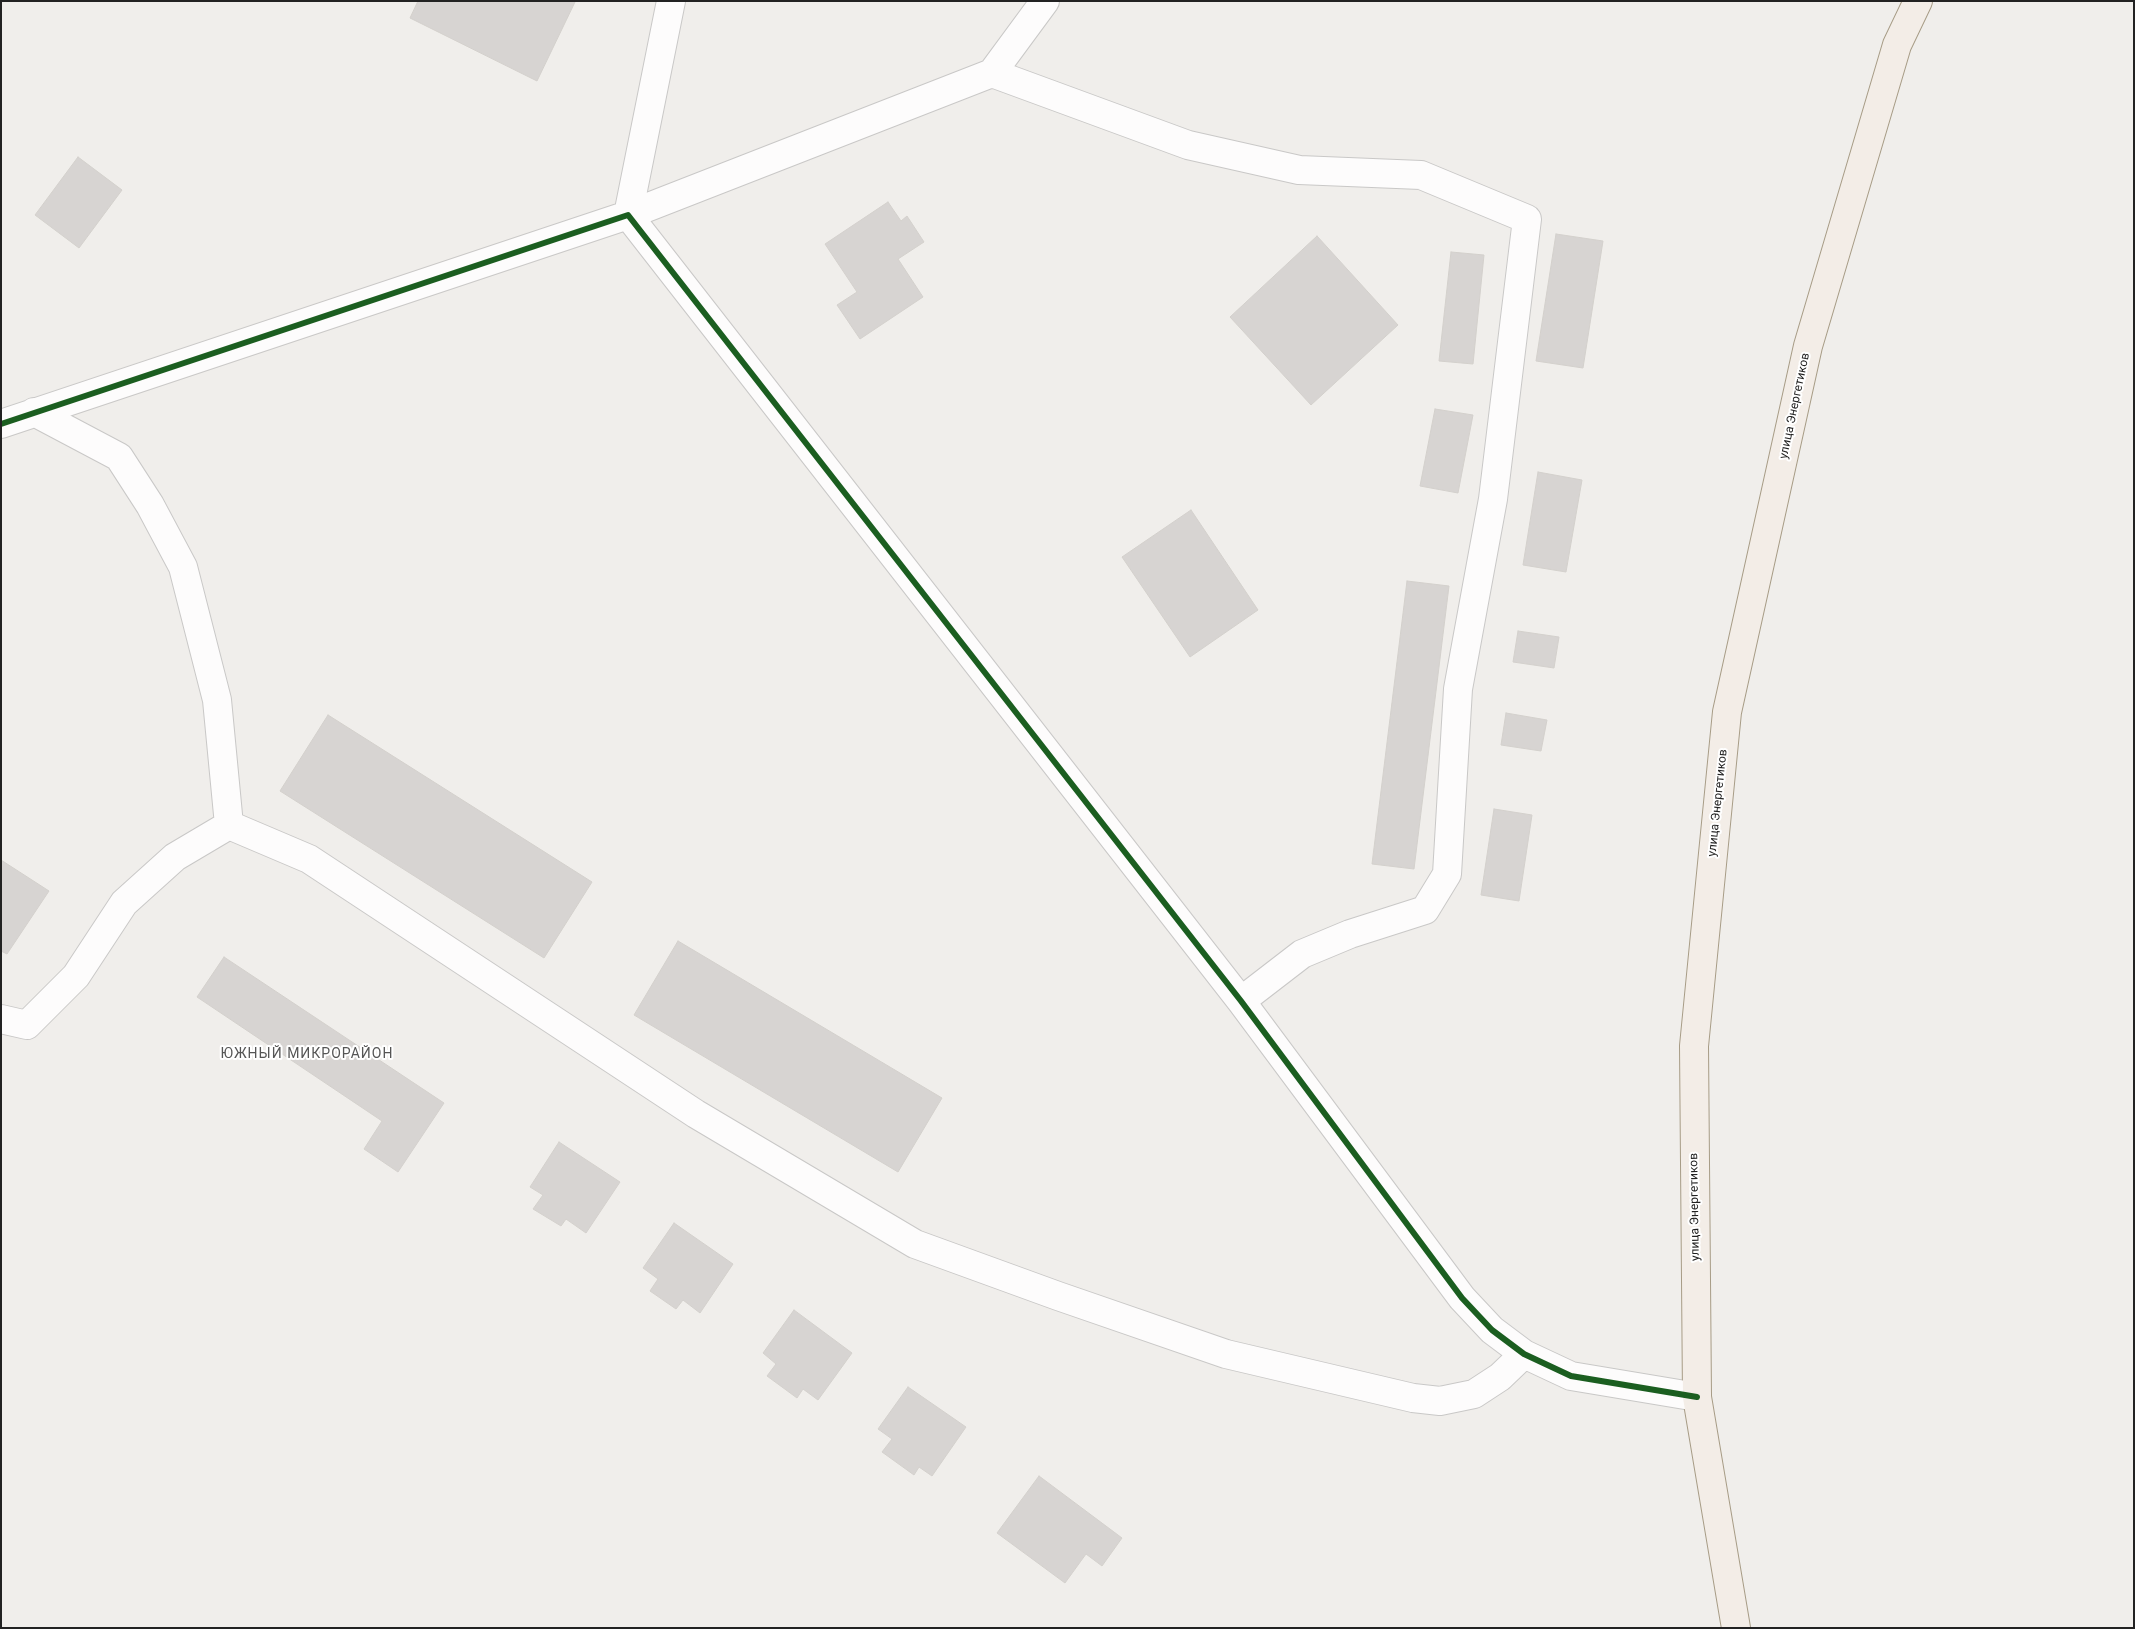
<!DOCTYPE html>
<html>
<head>
<meta charset="utf-8">
<style>
	body { margin:0 }
	#map { position:relative; width:2135px; height:1629px; overflow:hidden; background:#f0eeeb; font-family:Roboto,sans-serif }
	canvas { display:block }
	.frame { position:absolute; inset:0; border:2px solid #222; pointer-events:none }
</style>
</head>
<body>
<div id="map">
<canvas width="2135" height="1629"></canvas>
<div class="frame"></div>
</div>
<script>
const ctx = document.querySelector('canvas').getContext('2d');
ctx.lineJoin = 'round';
function fillPath(path, color) { ctx.fillStyle = color; ctx.fill(path, 'evenodd'); }
const toPath = rows => new Path2D(rows.map(r => 'M' + r).join(''));
function stroke(path, color, width, dash) { ctx.strokeStyle = color; ctx.lineWidth = width; ctx.lineCap = dash ? 'butt' : 'round'; ctx.setLineDash(dash || []); ctx.stroke(path); }
function write(font, color, halo, rows, align = 'center') {
  ctx.font = font + ' Roboto,sans-serif'; ctx.lineWidth = 4; ctx.setLineDash([]); ctx.textBaseline = 'middle'; ctx.strokeStyle = halo; ctx.fillStyle = color; for (const [text, x, y, turn = 0] of rows) {
    ctx.save(); ctx.translate(x, y); ctx.rotate((+turn || 0) * Math.PI / 180); ctx.textAlign = isNaN(turn) ? turn : align; if (halo) ctx.strokeText(text, 0, 0); ctx.fillText(text, 0, 0); ctx.restore();
  }
}
const building = toPath([
	[418,1,574,1,575,2,537,81,410,18,418,1],
	[78,157,122,190,79,248,35,215,78,157],
	[888,202,901,221,907,216,924,242,898,259,923,297,860,339,837,305,857,292,825,244,888,202],
	[1556,234,1603,241,1583,368,1536,361,1556,234],
	[1317,236,1398,325,1311,405,1230,317,1317,236],
	[1451,252,1484,255,1473,364,1439,361,1451,252],
	[1435,409,1473,415,1458,493,1420,486,1435,409],
	[1538,472,1582,480,1566,572,1523,565,1538,472],
	[1191,510,1258,610,1190,657,1122,557,1191,510],
	[1407,581,1449,586,1414,869,1372,864,1407,581],
	[1518,631,1559,637,1554,668,1513,662,1518,631],
	[1506,713,1547,720,1541,751,1501,745,1506,713],
	[328,715,592,882,544,958,280,791,328,715],
	[1494,809,1532,815,1519,901,1481,895,1494,809],
	[1,860,49,891,7,954,1,951,1,860],
	[678,941,942,1098,898,1172,634,1015,678,941],
	[224,957,444,1103,398,1172,364,1149,382,1121,197,997,224,957],
	[559,1142,620,1182,586,1233,566,1219,561,1226,533,1209,543,1195,530,1187,559,1142],
	[674,1223,733,1264,700,1313,683,1300,676,1309,650,1291,658,1279,643,1268,674,1223],
	[794,1310,852,1353,818,1400,803,1389,797,1398,767,1376,776,1364,763,1353,794,1310],
	[908,1387,966,1427,932,1476,919,1467,914,1475,882,1452,892,1439,878,1429,908,1387],
	[1039,1476,1122,1538,1102,1566,1086,1554,1065,1583,997,1533,1039,1476]
]);
const minor = toPath([
	[671,1,628,215,992,73,1045,1],
	[992,73,1188,145,1299,170,1421,175,1527,219,1493,499,1458,689,1447,874,1425,910,1350,934,1302,954,1241,1001],
	[34,412,119,457,150,505,183,567,217,700,229,825,309,859,696,1114,915,1244,1058,1296,1226,1354,1413,1398,1440,1401,1474,1394,1500,1377,1524,1354],
	[1,424,628,215,1241,1001,1462,1298,1492,1330,1524,1354,1571,1376,1697,1397],
	[1,1019,27,1025,76,976,124,903,175,857,229,825]
]);
const major = toPath([
	[1736,1628,1697,1397,1694,1046,1727,712,1808,346,1897,45,1918,1]
]);
const cycleway = toPath([
	[1,424,628,215,1241,1001,1462,1298,1492,1330,1524,1354,1571,1376,1697,1397]
]);
const streetNames = [
	["улица Энергетиков",1795,406,-78],
	["улица Энергетиков",1718,803,-84],
	["улица Энергетиков",1695,1207,-91]
];
const neighbourhoodNames = [
	["ЮЖНЫЙ МИКРОРАЙОН",307,1054]
];
fillPath(building, '#d7d4d2');
stroke(building, '#d3d0cc', 1);
stroke(minor, '#c9c8c7', 30);
stroke(major, '#a79c86', 30);
stroke(minor, '#fdfcfc', 28);
stroke(major, '#f3ede7', 28);
stroke(cycleway, '#1b5e20', 6);
write('12px', '#222', '#fff', streetNames);
ctx.letterSpacing = '1px';
write('14px', '#555', '#fff', neighbourhoodNames);
ctx.letterSpacing = '0px';
</script>
</body>
</html>
